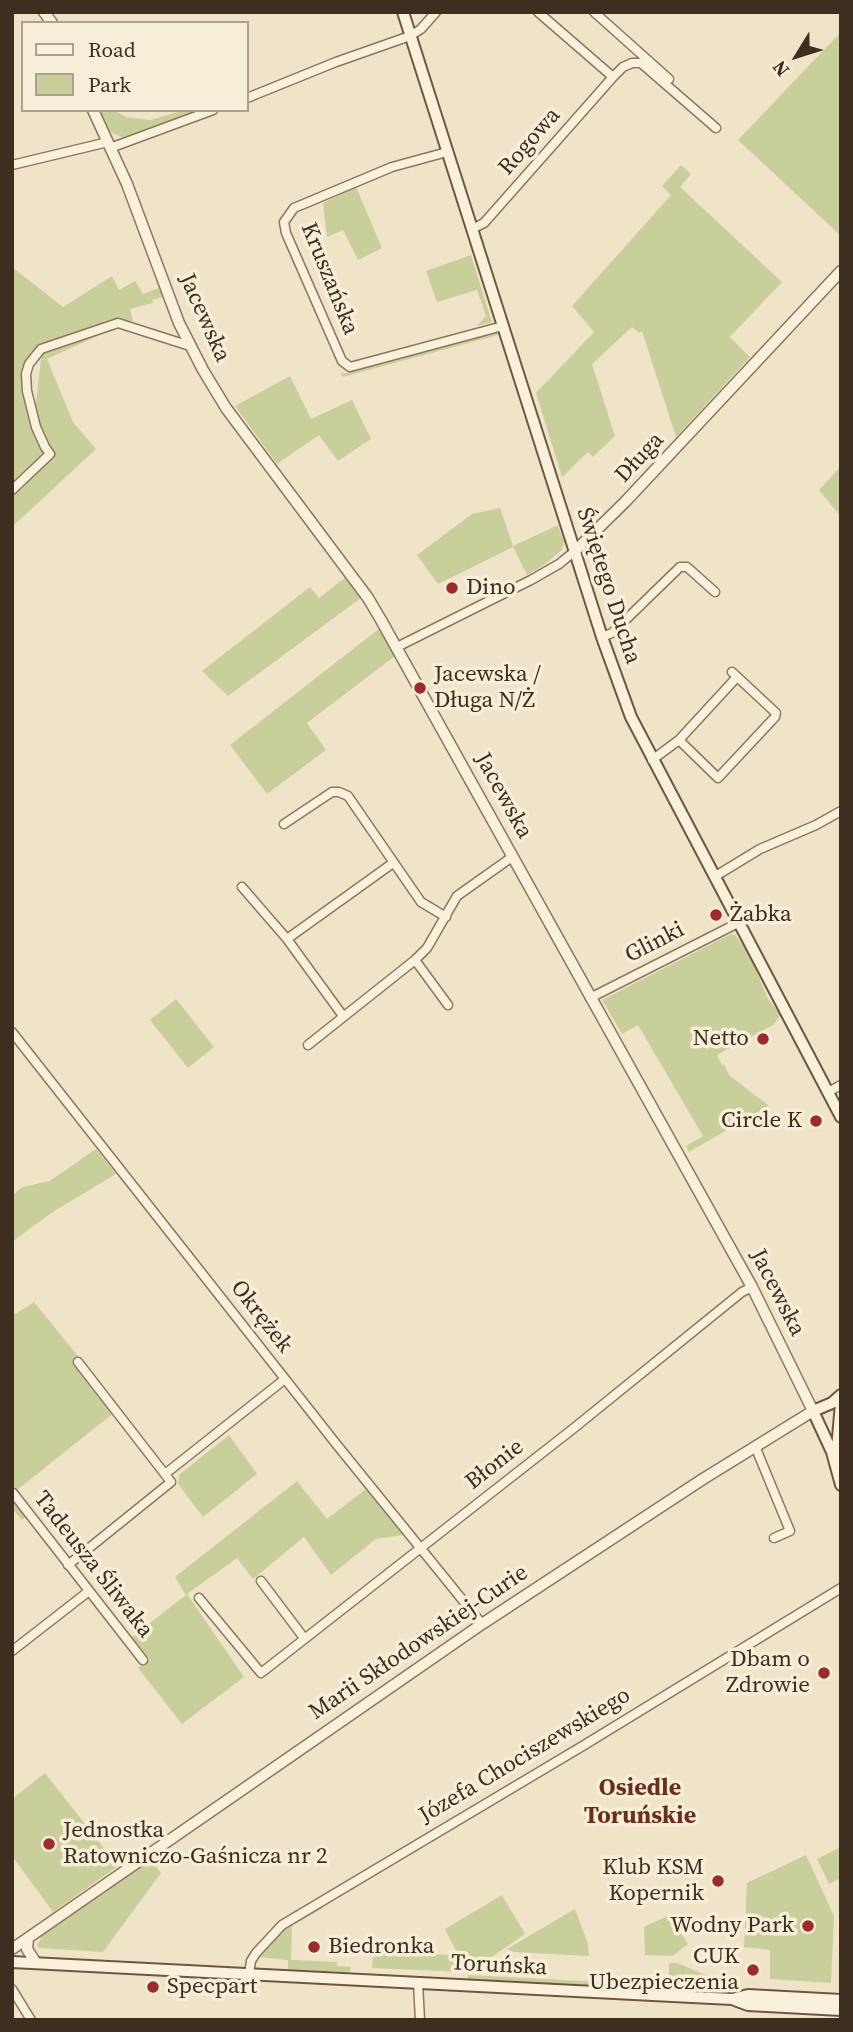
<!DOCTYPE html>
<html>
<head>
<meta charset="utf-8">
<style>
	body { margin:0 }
	#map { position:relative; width:853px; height:2032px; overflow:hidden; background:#f0e4c8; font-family:"Source Serif 4",serif }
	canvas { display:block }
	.frame { position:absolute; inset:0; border:14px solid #3d2e20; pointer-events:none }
	.legend { position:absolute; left:21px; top:21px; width:228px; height:91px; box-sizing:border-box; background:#f7eed8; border:2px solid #ada18e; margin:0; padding:9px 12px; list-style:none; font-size:21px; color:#3d2e20 }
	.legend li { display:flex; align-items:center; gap:14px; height:35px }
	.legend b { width:35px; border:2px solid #ada18e }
	.north { position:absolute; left:762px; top:21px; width:70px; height:70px; -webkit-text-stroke:5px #f7eed8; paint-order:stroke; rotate:232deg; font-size:19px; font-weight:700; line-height:28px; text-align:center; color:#3d2e20 }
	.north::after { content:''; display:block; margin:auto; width:24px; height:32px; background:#3d2e20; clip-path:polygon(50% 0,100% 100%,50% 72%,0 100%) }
</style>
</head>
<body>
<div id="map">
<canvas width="853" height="2032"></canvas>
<div class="frame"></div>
<ul class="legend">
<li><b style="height:9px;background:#faf1dc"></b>Road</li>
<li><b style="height:19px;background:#c9cf9b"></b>Park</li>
</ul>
<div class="north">N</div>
</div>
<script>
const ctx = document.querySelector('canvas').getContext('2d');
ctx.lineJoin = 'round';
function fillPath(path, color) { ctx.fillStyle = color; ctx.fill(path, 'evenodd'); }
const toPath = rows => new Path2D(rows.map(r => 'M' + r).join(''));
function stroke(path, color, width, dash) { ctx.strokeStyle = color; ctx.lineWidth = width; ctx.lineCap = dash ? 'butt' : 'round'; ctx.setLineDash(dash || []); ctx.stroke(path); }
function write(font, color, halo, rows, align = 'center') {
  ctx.font = font + ' "Source Serif 4",serif'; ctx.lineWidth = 7; ctx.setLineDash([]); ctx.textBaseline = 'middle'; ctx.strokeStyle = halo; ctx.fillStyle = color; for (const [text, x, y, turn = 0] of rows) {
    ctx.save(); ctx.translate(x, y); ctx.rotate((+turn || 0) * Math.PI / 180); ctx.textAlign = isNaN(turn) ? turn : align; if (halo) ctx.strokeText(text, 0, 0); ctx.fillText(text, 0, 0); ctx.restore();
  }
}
const green = toPath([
	[839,34,841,36,841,236,738,140],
	[98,110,114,110,126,117,150,120,185,110,199,110,142,132,122,137,108,131],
	[681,165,691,174,680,187,782,282,730,337,750,357,676,437,642,331,639,333,632,327,592,364,615,436,593,457,588,452,562,477,536,393,594,332,572,306,671,195,662,186],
	[356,187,382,248,358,260,343,230,327,237,323,203],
	[471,255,492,322,477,326,486,316,477,290,437,302,426,271],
	[12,267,63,307,112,276,119,290,135,281,143,294,159,288,163,297,152,300,153,303,130,309,133,321,118,320,39,348,30,355,23,374,24,389,27,409,43,450,35,409,42,351,117,327,47,359,73,422,96,449,12,527],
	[497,332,498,335,343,377,341,374],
	[290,376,311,419,352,400,371,439,338,461,319,435,277,464,235,406],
	[841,466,841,517,819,490],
	[500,508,513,546,558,525,564,542,562,550,544,565,527,575,513,547,438,584,417,555,472,514],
	[346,577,361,598,228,696,202,671,310,587,319,598],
	[380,628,395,656,307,723,326,750,267,794,230,745],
	[731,934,735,935,749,953,768,999,781,1015,773,1025,717,1055,722,1065,724,1064,729,1075,769,1106,689,1152,686,1146,703,1136,638,1025,622,1034,602,1000],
	[176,999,214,1047,188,1068,150,1020],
	[96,1149,116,1174,51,1213,12,1242,12,1196,22,1187,50,1181],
	[34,1302,120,1408,17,1490,33,1511,22,1520,12,1508,12,1316],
	[229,1435,257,1474,203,1517,178,1484,179,1475],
	[297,1481,327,1519,366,1489,403,1535,376,1539,331,1575,304,1537,253,1579,237,1558,187,1594,244,1677,182,1724,138,1668,150,1659,132,1637,186,1595,175,1577],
	[45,1773,118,1866,53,1912,12,1856,12,1799],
	[841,1847,841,1878,829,1884,817,1859],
	[806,1855,834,1916,831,1983,770,1979,770,1950,744,1947,747,1883],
	[148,1861,152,1862,161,1873,103,1952,39,1948,37,1945,41,1939,39,1936],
	[502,1895,525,1934,477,1967,466,1971,445,1929],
	[322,1905,323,1908,292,1926,291,1960,337,1962,337,1966,351,1967,350,1972,288,1970,288,1960,259,1957,284,1927],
	[575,1909,588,1944,589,1956,514,1952,507,1949],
	[669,1915,688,1944,673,1956,645,1955,644,1927],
	[373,1951,453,1955,457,1956,462,1972,372,1968],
	[669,1963,677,1963,713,1978,714,1983,669,1982],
	[468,1975,621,1983,621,1987,468,1979]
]);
const minor = toPath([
	[594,12,669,79],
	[613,77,623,67,632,63,641,63,716,128],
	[247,98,336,62,410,36,421,29,436,12],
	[110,148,213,110],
	[447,152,392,167,294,208,284,222,286,233,342,361,350,367,503,326],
	[12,165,108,142],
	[472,229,484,223,613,77,538,12],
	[12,490,50,454,45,447,36,427,27,391,26,374,29,364,41,349,118,323,190,346],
	[602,637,612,633,680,567,687,567,715,592],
	[397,647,531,580,559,564,575,551],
	[679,740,718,778,775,717,776,713,732,672],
	[652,760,679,740,737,677],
	[284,824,332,792,339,792,348,796,421,902,446,917],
	[714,877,760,849,816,825,841,811],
	[242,887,287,939],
	[415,960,448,1005],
	[590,998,738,923],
	[343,1016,287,939,393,863],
	[12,1032,337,1445,482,1624],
	[308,1045,415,960,427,948,457,896,512,857],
	[828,1092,841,1085],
	[755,1446,790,1531,774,1538],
	[165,1474,285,1379],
	[13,1493,143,1660],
	[68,1565,171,1482,78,1362],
	[261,1581,304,1638],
	[199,1598,261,1673,574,1428,742,1292,752,1287],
	[12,1651,89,1591],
	[249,1974,251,1961,256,1953,282,1925,581,1747,841,1588],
	[418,1983,420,2020],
	[12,1989,31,2020]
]);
const tertiary = toPath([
	[44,12,52,23],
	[575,551,625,502,841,271],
	[28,1938,27,1949,36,1963],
	[12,1949,482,1624,703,1479,813,1411,752,1287,381,620,368,598,226,408,203,370,179,323,127,184,93,110]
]);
const secondary = toPath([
	[403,12,602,637,631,717,841,1117],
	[841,1395,832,1403,813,1411,832,1452,841,1485],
	[836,1461,841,1403],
	[12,1962,692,1997,732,1999,748,1995,841,2000],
	[732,1999,748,2005,841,2010]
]);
const markers = [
	[452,588,7,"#9e2a2b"],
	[420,688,7,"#9e2a2b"],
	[716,915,7,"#9e2a2b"],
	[763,1039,7,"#9e2a2b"],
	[816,1121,7,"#9e2a2b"],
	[824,1673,7,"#9e2a2b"],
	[49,1844,7,"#9e2a2b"],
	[718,1881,7,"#9e2a2b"],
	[808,1926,7,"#9e2a2b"],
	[314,1947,7,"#9e2a2b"],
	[753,1970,7,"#9e2a2b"],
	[153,1987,7,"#9e2a2b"]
];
const streetNames = [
	["Rogowa",530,142,-49],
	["Kruszańska",329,279,68],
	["Jacewska",204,318,66],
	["Długa",640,458,-47],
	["Świętego Ducha",608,586,72],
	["Jacewska",503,796,61],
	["Glinki",655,943,-27],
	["Jacewska",777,1293,63],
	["Okrężek",261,1317,52],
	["Błonie",495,1465,-38],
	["Tadeusza Śliwaka",93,1565,52],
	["Marii Skłodowskiej-Curie",419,1643,-34],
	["Józefa Chociszewskiego",525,1756,-31],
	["Toruńska",499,1966,3]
];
const poiNames = [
	["Dino",466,588],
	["Jacewska /",434,675],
	["Długa N/Ż",434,701],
	["Żabka",730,915],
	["Netto",749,1039,"right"],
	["Circle K",802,1121,"right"],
	["Dbam o",810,1660,"right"],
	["Zdrowie",810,1686,"right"],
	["Jednostka",63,1831],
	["Ratowniczo-Gaśnicza nr 2",63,1857],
	["Klub KSM",704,1868,"right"],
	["Kopernik",704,1894,"right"],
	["Wodny Park",794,1926,"right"],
	["Biedronka",328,1947],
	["CUK",739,1957,"right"],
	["Ubezpieczenia",739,1983,"right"],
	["Specpart",167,1987]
];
const neighbourhoodNames = [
	["Osiedle",640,1789],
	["Toruńskie",640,1817]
];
fillPath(green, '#c9cf9b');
stroke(minor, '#8d765c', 11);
stroke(tertiary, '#8d765c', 13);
stroke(secondary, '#6f573f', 14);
stroke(minor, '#faf1dc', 8);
stroke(tertiary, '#faf1dc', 10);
stroke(secondary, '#faf1dc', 10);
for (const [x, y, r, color] of markers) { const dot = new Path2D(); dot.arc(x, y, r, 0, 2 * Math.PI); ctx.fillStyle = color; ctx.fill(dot); stroke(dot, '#f7eed8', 2.5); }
write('23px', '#3d2e20', '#f7eed8', streetNames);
write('23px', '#3d2e20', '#f7eed8', poiNames, 'left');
write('bold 24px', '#6b2e1e', '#f7eed8', neighbourhoodNames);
</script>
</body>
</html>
